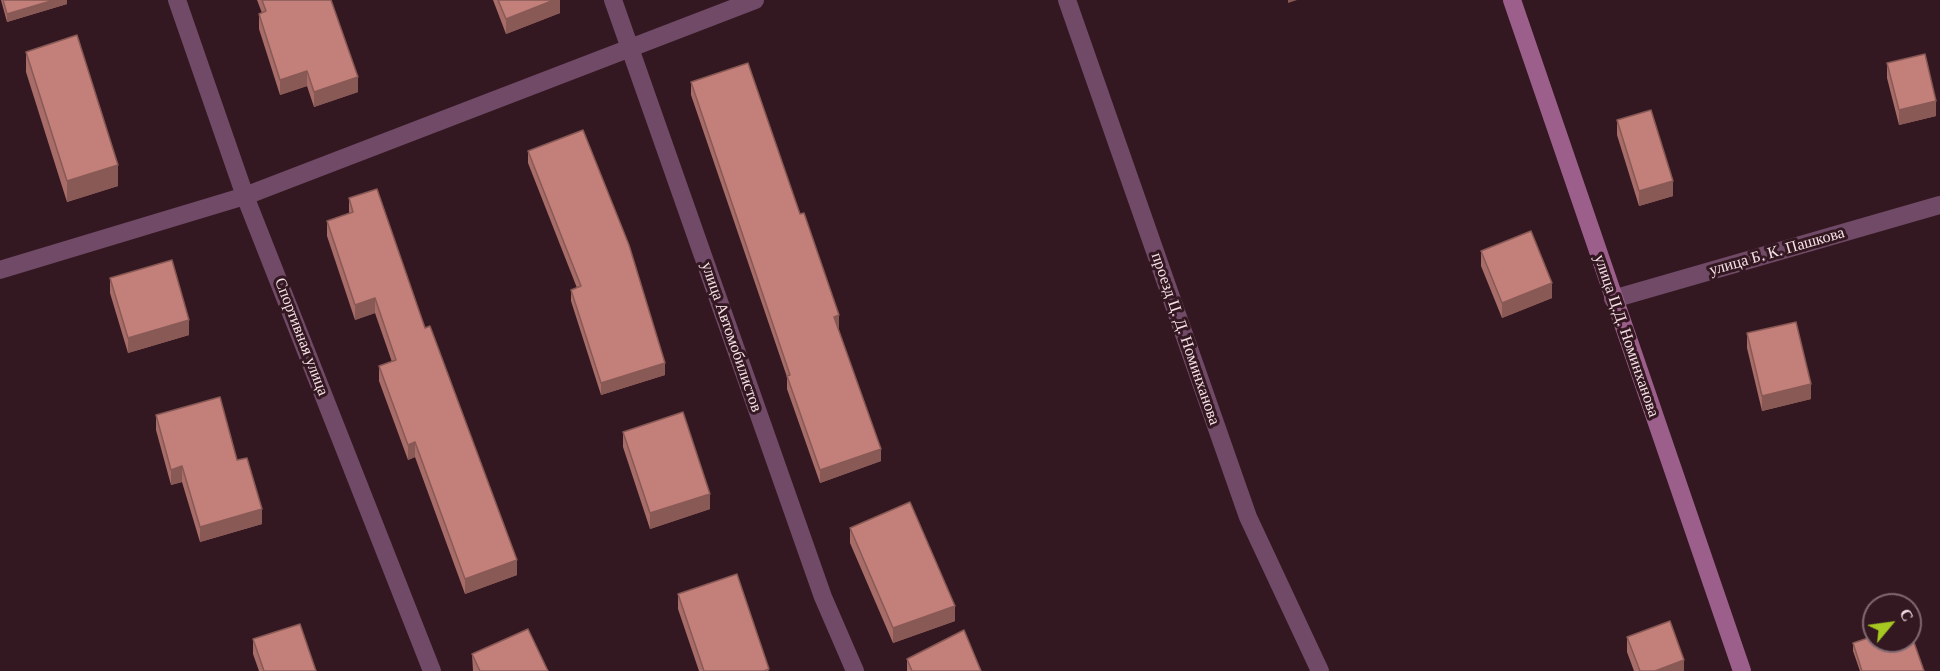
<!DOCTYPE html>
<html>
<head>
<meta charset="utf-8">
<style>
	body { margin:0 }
	#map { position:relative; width:1940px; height:671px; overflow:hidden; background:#341821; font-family:"Times New Roman",serif }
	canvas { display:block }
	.north { position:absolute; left:1862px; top:593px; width:60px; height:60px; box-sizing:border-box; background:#341821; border:2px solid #826870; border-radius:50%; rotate:61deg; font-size:16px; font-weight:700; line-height:24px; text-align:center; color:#f6e1e7 }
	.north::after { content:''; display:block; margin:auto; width:21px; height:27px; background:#a6c820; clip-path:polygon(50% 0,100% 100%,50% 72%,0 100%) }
</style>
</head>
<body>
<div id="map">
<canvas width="1940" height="671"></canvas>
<div class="north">С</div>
</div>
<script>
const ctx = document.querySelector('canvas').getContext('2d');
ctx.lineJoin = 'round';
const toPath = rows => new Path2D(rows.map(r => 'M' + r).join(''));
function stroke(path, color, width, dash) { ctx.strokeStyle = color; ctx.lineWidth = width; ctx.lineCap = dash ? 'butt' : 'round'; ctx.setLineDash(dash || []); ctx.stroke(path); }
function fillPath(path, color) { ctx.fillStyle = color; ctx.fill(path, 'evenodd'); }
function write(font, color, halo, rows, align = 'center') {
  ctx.font = font + ' "Times New Roman",serif'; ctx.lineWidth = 6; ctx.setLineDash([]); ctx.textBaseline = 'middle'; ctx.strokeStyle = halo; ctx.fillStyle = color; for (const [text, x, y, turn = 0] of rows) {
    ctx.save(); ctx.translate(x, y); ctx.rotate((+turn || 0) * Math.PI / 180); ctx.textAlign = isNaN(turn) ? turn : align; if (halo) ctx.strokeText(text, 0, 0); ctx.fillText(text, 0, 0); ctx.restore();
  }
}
const street = toPath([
	[177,0,245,196,432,671],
	[613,0,823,597,855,671],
	[1067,0,1248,517,1320,671],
	[0,270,245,196,755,0],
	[1613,299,1940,205]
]);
const secondary = toPath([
	[1512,0,1742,671]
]);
const wall = toPath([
	[1,0,67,0,67,4,7,22],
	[257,0,331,0,358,92,314,107,307,86,280,95,259,29,259,14,262,13],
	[493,0,560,0,560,13,506,34],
	[26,52,118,186,67,202,26,72],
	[1887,63,1936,116,1899,125,1887,78],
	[691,82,800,214,839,328,838,328,881,461,820,483,787,389,787,377,691,95],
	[1617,120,1673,196,1639,206,1617,135],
	[528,151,665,375,601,395,571,301,571,290,577,288,528,163],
	[349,198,425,328,517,575,465,594,415,457,408,460,379,381,379,366,392,362,375,313,355,320,327,236,327,221,349,214],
	[1481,251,1552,298,1502,318,1481,266],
	[110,278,189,335,128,353,110,293],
	[1747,333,1811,399,1762,411,1747,348],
	[156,415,237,460,262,524,200,542,182,482,171,485,156,430],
	[623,432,710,509,650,529,623,447],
	[850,528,955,621,893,643,850,543],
	[678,594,769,671,699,671,678,609],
	[1627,637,1684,671,1634,671,1627,652],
	[253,639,316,671,259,671,253,654],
	[1853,643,1924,671,1860,671,1853,651],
	[472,654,548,671,473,671],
	[907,659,981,671,907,671]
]);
const shadedWall = toPath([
	[54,0,67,0,67,4,7,22,7,14],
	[554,0,560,0,560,13,506,34,506,19],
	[1288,0,1297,0,1288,3],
	[307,71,307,86,280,95,280,80],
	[358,77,358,92,314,107,314,92],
	[1936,101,1936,116,1899,125,1899,110],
	[118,165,118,186,67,202,67,181],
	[1673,181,1673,196,1639,206,1639,191],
	[1552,283,1552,298,1502,318,1502,303],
	[375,298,375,313,355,320,355,305],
	[839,315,839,328,834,330,834,317],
	[189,320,189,335,128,353,128,338],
	[665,363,665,375,601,395,601,383],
	[1811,384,1811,399,1762,411,1762,396],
	[415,442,415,457,408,460,408,445],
	[881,449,881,461,820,483,820,470],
	[182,466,182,482,171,485,171,470],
	[710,494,710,509,650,529,650,513],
	[262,509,262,524,200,542,200,527],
	[517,560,517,575,465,594,465,579],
	[955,606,955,621,893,643,893,628],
	[1684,660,1684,671,1655,671]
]);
const building = toPath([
	[3,0,54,0,7,14,3,0],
	[262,0,331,0,358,77,314,92,307,71,280,80,259,14,266,11,262,0],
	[498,0,554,0,506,19,498,0],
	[77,35,118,165,67,181,26,52,77,35],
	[1925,54,1936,101,1899,110,1887,63,1925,54],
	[748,63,800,214,804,213,839,315,834,317,881,449,820,470,787,376,790,375,691,82,748,63],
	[1651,110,1673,181,1639,191,1617,120,1651,110],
	[583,130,629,245,665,363,601,383,571,290,581,286,528,151,583,130],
	[377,189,425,328,430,326,517,560,465,579,415,442,408,445,379,366,396,360,375,298,355,305,327,221,353,212,349,198,377,189],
	[1531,231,1552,283,1502,303,1481,251,1531,231],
	[172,260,189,320,128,338,110,278,172,260],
	[1796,322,1811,384,1762,396,1747,333,1796,322],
	[220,397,237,460,247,458,262,509,200,527,182,466,171,470,156,415,220,397],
	[683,412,710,494,650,513,623,432,683,412],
	[910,502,955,606,893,628,850,528,910,502],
	[737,574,769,669,764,671,704,671,678,594,737,574],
	[1670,621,1684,660,1655,671,1640,671,1627,637,1670,621],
	[300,624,316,671,264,671,253,639,300,624],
	[528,629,548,671,480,671,472,654,528,629],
	[964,630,981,671,912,671,907,659,964,630],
	[1910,631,1924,671,1862,671,1853,643,1874,636,1874,641,1910,641,1910,631]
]);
const streetNames = [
	["улица Б. К. Пашкова",1777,252,-16],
	["улица Ц.Д. Номинханова",1626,336,71],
	["Спортивная улица",301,337,69],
	["улица Автомобилистов",731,337,71],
	["проезд Ц. Д. Номинханова",1185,339,71]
];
stroke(street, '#704a66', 18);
stroke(secondary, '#9c5f8c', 18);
fillPath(wall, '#a86d68');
fillPath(shadedWall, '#885955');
fillPath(building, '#c37f79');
stroke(building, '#885955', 1.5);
write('16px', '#f6e1e7', '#341821', streetNames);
</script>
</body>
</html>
